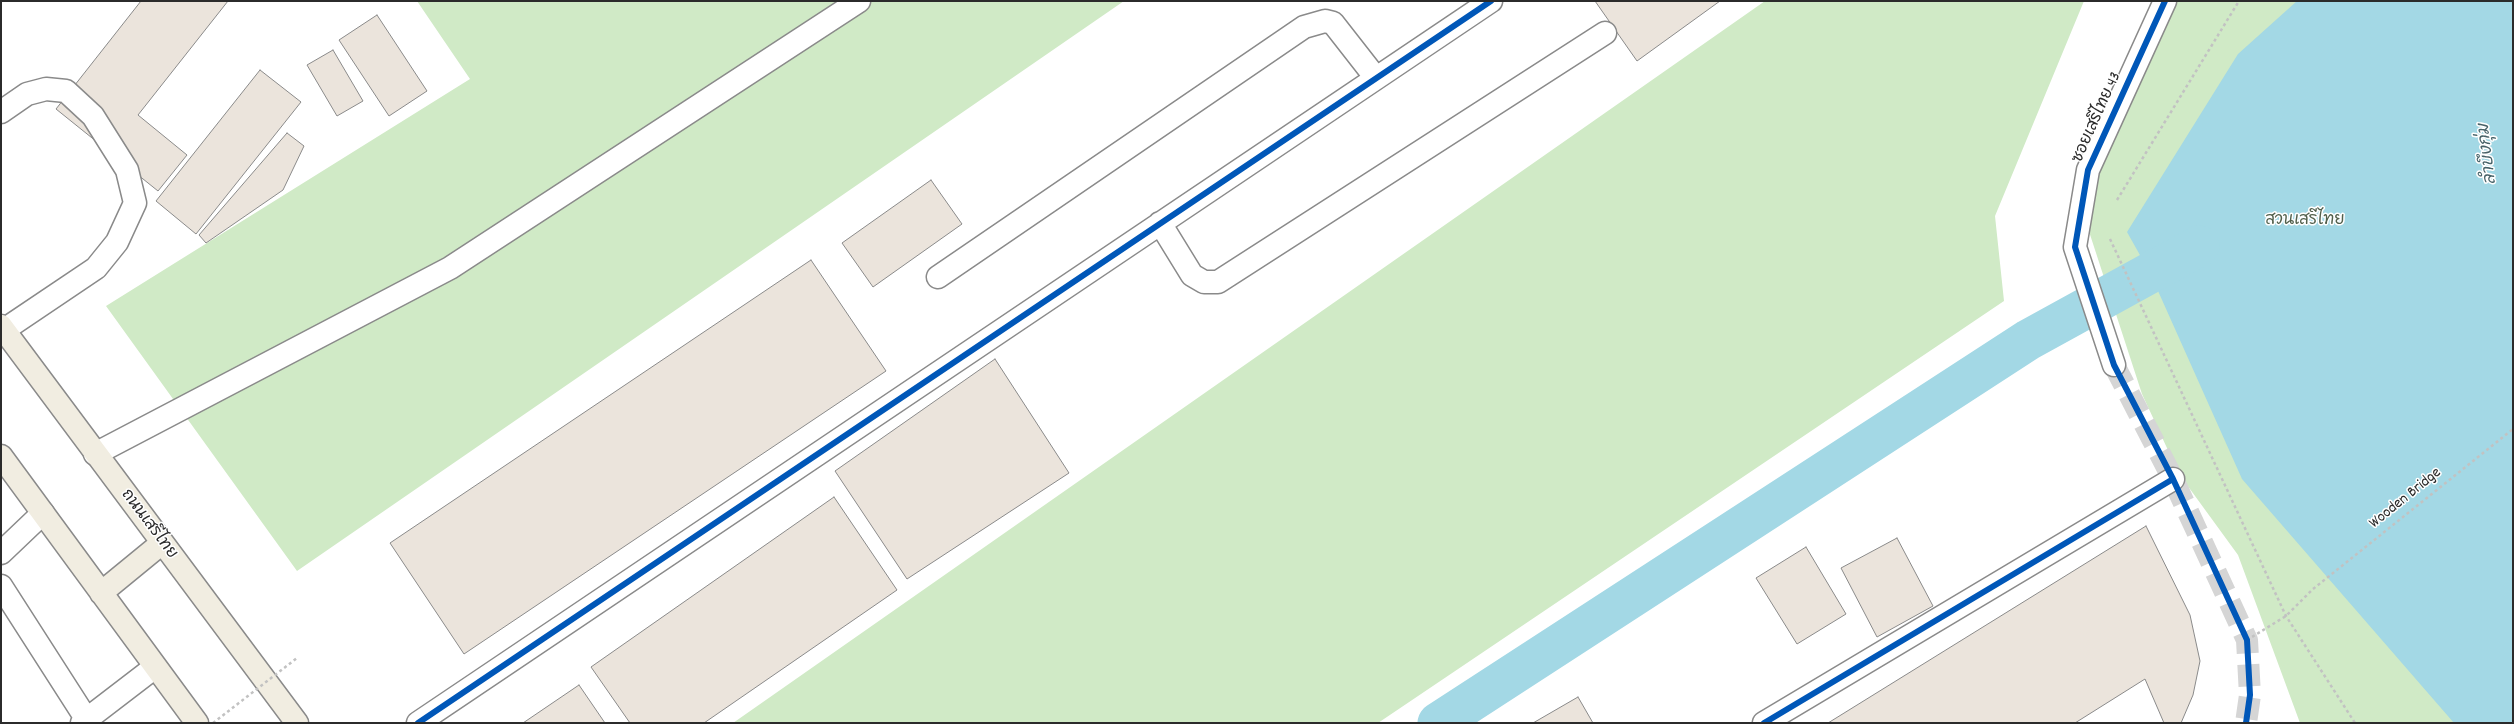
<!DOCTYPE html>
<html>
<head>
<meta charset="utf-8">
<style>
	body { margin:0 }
	#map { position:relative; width:2514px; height:724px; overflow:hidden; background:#fff; font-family:Dekko,sans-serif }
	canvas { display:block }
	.frame { position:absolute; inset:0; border:2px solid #2b2b2b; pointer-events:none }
</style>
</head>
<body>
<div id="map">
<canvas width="2514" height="724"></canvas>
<div class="frame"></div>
</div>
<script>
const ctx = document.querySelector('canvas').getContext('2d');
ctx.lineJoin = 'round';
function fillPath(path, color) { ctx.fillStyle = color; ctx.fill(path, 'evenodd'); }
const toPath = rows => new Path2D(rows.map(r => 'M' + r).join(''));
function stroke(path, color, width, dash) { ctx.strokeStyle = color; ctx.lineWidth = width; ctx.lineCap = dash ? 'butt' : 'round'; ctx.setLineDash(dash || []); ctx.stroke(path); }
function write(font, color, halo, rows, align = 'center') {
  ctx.font = font + ' Dekko,"Playpen Sans Thai",sans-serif'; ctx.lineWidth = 3; ctx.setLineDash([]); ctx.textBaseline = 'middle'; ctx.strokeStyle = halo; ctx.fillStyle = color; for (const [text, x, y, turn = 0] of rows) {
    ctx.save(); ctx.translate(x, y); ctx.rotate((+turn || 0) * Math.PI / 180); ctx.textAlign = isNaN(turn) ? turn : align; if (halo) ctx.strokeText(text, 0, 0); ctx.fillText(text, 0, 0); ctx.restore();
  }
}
const green = toPath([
	[417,1,1124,1,297,571,106,306,470,79],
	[1765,1,2084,1,1995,216,2004,301,1378,723,733,723],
	[2176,1,2513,1,2513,723,2300,723,2238,555,2179,474,2142,394,2082,210]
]);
const water = toPath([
	[2297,1,2513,1,2513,723,2454,723,2242,479,2150,273,2127,232,2238,54]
]);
const canal = toPath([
	[1438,723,2028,340,2199,246]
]);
const building = toPath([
	[141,1,228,1,138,115,187,155,158,191,56,109,141,1],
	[1595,1,1720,1,1637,61,1595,1],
	[377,15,427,91,389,116,339,40,377,15],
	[333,50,363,101,337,116,307,65,333,50],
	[260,70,301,102,196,234,156,201,260,70],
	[287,133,304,146,283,190,206,243,199,235,287,133],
	[931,180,962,224,873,287,842,243,931,180],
	[811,260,886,371,464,654,390,543,811,260],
	[995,359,1069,473,907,579,835,471,995,359],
	[834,497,897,590,704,723,630,723,591,667,834,497],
	[2146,526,2190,615,2200,661,2193,695,2181,723,2164,723,2145,679,2075,723,1828,723,2146,526],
	[1897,538,1933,606,1877,637,1841,568,1897,538],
	[1806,547,1846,614,1797,644,1756,578,1806,547],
	[579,685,605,723,523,723,579,685],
	[1578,697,1593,723,1533,723,1578,697]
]);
const minorTunnel = toPath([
	[2114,365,2173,479,2247,640,2250,695,2246,723]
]);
const path = toPath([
	[2117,200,2239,1],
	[2110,239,2286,616,2355,723],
	[2247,640,2286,616,2313,589,2513,429]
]);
const minor = toPath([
	[1,112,27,94,46,89,66,91,93,116,127,170,135,203,117,242,96,268,4,330],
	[1160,223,1192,275,1204,282,1218,282,1605,33],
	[938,277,1304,27,1325,21,1333,23,1376,78],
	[2114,365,2075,247,2088,170,2165,1],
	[95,454,450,268,859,1],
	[1,553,43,513],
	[1,586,87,720],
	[82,723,155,667],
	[418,723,1491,1],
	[1764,723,2173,479]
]);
const major = toPath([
	[1,326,297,723],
	[1,456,197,723],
	[101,593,162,543]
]);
const pathBridge = toPath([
	[213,723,297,658]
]);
const cycleway = toPath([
	[2165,1,2088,170,2075,247,2114,365,2173,479,2247,640,2250,695,2246,723],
	[418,723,1491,1],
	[1764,723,2173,479]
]);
const streetNames = [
	["ซอยเสรีไทย 43",2098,118,-66],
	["Wooden Bridge",2406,499,-39],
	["ถนนเสรีไทย",148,525,53]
];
const parkNames = [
	["สวนเสรีไทย",2305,222]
];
const waterNames = [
	["ลำบึงกุ่ม",2489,154,-97]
];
fillPath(green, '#d0eac6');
fillPath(water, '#a3d8e5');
stroke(canal, '#a3d8e5', 41);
fillPath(building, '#ebe4dc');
stroke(building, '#8a8a8a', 1);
stroke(minorTunnel, '#d5d5d5', 22, [22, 11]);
stroke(minor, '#8a8a8a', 25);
stroke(major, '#8a8a8a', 25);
stroke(path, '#c2c2c2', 2.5, [3, 3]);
stroke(minor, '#fff', 22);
stroke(major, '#f1ede1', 22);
stroke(pathBridge, '#c2c2c2', 2.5, [3, 3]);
stroke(cycleway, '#0057b8', 6);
write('16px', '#2b2b2b', '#fff', streetNames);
write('16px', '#515f4b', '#fff', parkNames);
write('italic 17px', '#476268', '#fff', waterNames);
</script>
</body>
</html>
